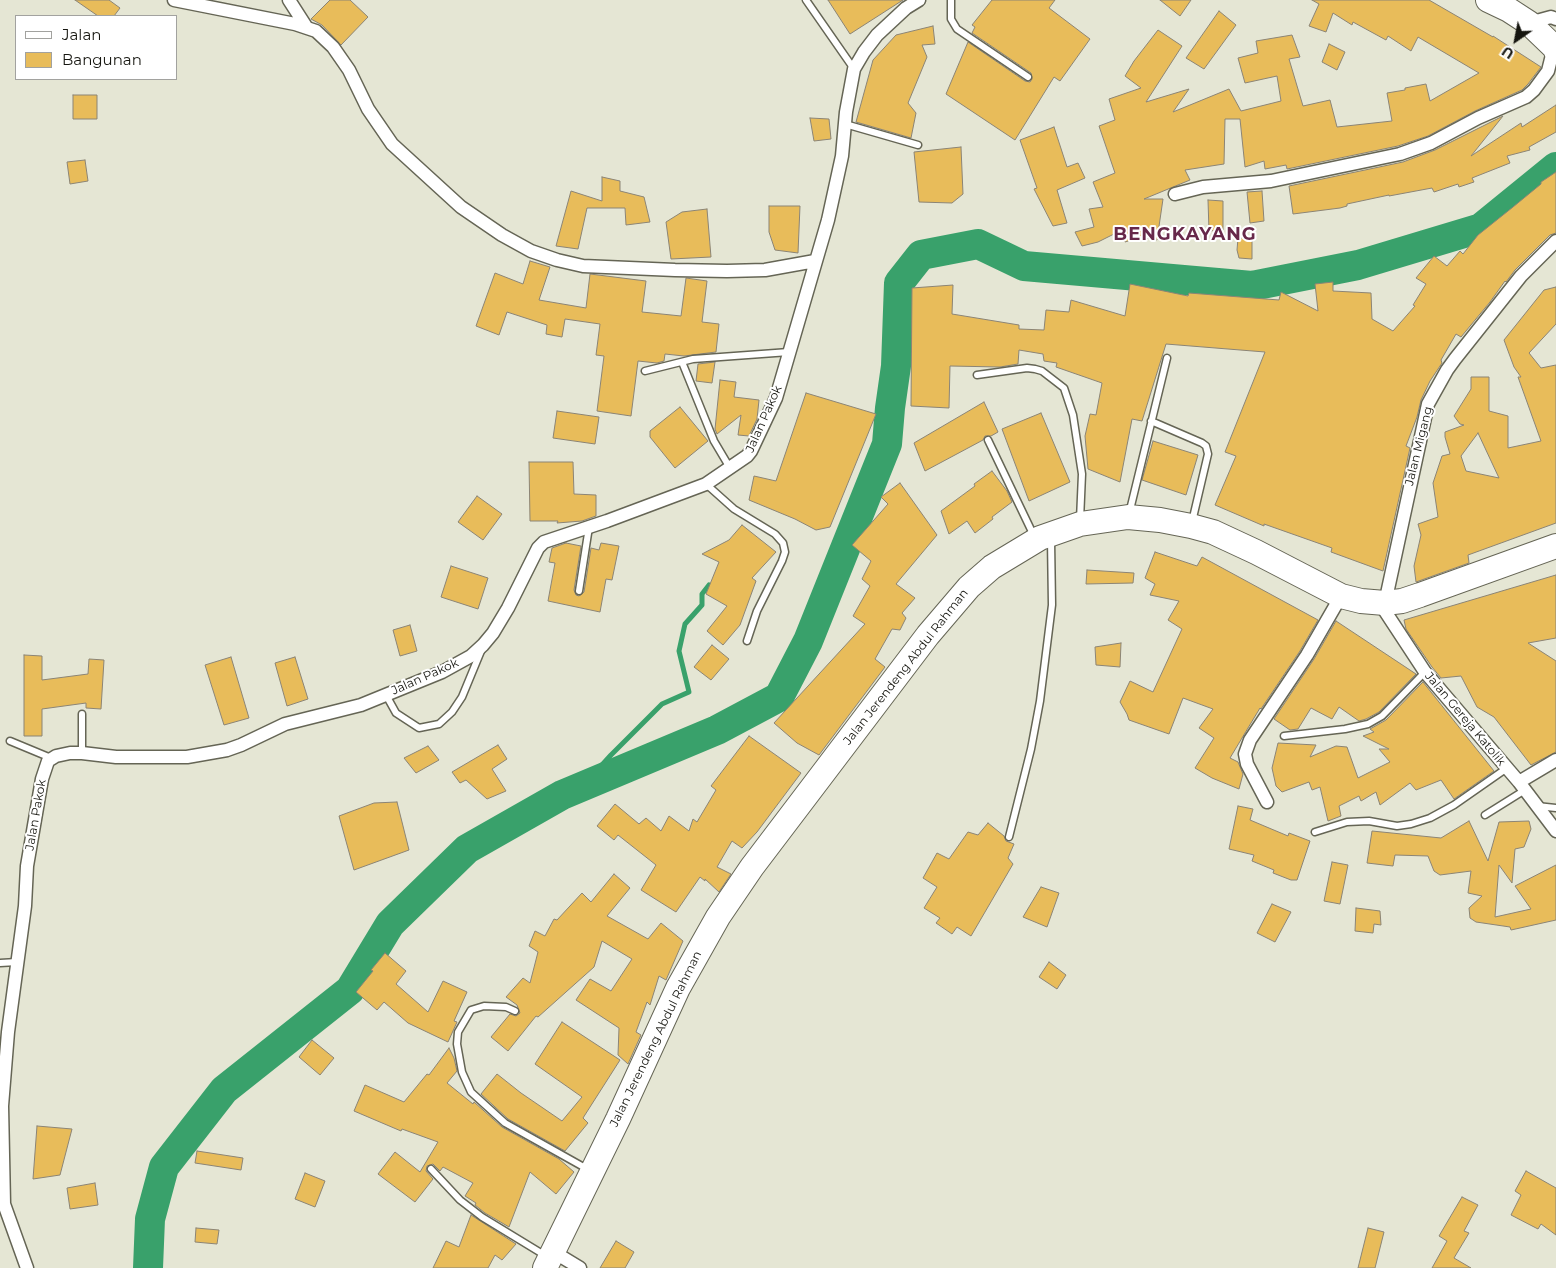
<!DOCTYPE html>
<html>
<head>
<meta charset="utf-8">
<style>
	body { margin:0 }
	#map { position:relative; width:1556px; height:1268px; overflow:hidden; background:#e5e6d4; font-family:Montserrat,sans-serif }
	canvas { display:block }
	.legend { position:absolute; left:15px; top:15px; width:162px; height:65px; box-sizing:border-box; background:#fff; border:1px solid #a2a29f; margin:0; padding:6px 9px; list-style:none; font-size:15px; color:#161610 }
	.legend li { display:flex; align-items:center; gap:10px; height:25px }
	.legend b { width:25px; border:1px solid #a2a29f }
	.north { position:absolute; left:1491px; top:15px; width:50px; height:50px; -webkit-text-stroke:4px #fff; paint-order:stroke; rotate:213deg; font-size:14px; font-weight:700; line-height:20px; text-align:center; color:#161610 }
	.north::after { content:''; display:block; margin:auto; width:18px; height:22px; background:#161610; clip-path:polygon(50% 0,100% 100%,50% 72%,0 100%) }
</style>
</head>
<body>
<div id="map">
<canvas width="1556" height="1268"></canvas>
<ul class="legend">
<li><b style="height:6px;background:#fff"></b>Jalan</li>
<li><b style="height:14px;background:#e8bc5a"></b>Bangunan</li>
</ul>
<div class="north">U</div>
</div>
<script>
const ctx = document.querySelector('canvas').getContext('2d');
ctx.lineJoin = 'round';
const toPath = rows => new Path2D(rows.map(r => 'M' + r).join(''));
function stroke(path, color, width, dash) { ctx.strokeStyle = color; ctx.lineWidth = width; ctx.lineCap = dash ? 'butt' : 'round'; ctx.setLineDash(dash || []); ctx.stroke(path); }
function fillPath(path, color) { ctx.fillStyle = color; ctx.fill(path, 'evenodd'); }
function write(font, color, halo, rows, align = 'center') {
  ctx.font = font + ' Montserrat,sans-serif'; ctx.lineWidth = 4; ctx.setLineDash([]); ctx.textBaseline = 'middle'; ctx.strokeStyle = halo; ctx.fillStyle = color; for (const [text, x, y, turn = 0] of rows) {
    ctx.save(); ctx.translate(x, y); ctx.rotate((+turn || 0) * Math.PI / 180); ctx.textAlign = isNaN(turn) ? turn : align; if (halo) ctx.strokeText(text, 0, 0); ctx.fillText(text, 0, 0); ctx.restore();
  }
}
const stream = toPath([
	[582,787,611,755,662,704,689,692,679,651,685,624,702,605,702,594,709,585]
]);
const river = toPath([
	[148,1268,150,1219,164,1167,224,1090,350,990,390,924,467,849,562,795,717,730,779,697,808,641,887,444,890,408,896,366,899,283,921,255,978,244,1024,266,1252,286,1358,265,1481,228,1556,167]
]);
const building = toPath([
	[75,0,109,0,120,8,114,16,98,16,75,0],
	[330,0,350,0,368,17,341,45,322,25,311,19,330,0],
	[828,0,903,0,850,34,828,0],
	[992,0,1055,0,1049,8,1090,39,1060,81,1054,77,1015,140,946,94,968,42,1025,81,1030,82,1032,79,1031,73,972,33,975,27,972,25,992,0],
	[1160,0,1191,0,1180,16,1160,0],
	[1312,0,1429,0,1493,37,1493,36,1541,67,1528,84,1522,90,1475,111,1428,136,1398,146,1287,169,1286,165,1265,169,1264,161,1245,167,1240,119,1225,119,1224,164,1185,170,1190,180,1144,199,1163,199,1157,240,1141,237,1125,242,1122,230,1098,242,1082,246,1075,232,1094,227,1089,209,1103,207,1093,182,1115,173,1099,126,1115,120,1109,99,1141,88,1125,76,1134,61,1158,30,1182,46,1146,102,1189,89,1173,112,1229,89,1241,111,1281,101,1277,76,1245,83,1238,58,1258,53,1256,41,1292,35,1300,57,1289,59,1303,106,1330,100,1337,127,1392,121,1387,93,1405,90,1405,88,1426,84,1430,101,1479,73,1418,37,1411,51,1388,36,1386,40,1353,22,1352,25,1333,13,1326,32,1309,26,1319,4,1312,0],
	[1219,11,1236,25,1204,69,1186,58,1219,11],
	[933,26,935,44,922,45,927,57,908,103,916,113,911,138,856,122,873,60,896,35,933,26],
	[1329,44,1345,52,1337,70,1322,62,1329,44],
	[73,95,97,95,97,119,73,119,73,95],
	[1556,105,1556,132,1529,147,1530,150,1507,156,1510,163,1472,178,1474,182,1459,187,1458,184,1434,192,1432,188,1389,196,1389,195,1347,204,1347,206,1340,208,1293,214,1289,186,1403,162,1435,150,1503,116,1471,156,1521,123,1522,127,1556,105],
	[810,118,829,119,831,139,814,141,810,118],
	[1054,127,1067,167,1078,163,1085,178,1057,190,1067,223,1053,226,1034,189,1037,188,1020,140,1054,127],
	[961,147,963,194,952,203,919,202,914,152,961,147],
	[85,160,88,181,70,184,67,162,85,160],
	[1556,172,1556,233,1550,235,1515,270,1506,282,1505,281,1490,302,1461,337,1456,334,1441,360,1442,363,1430,381,1421,400,1417,417,1406,446,1410,448,1383,571,1331,552,1332,548,1264,524,1264,526,1215,505,1236,456,1225,452,1265,352,1166,344,1142,421,1132,419,1120,482,1088,469,1085,436,1090,414,1096,415,1102,383,1056,367,1057,363,1044,361,1043,354,1019,350,1018,364,1000,367,950,366,949,408,911,406,912,288,953,285,952,314,1019,325,1019,329,1044,330,1046,310,1069,312,1071,300,1125,316,1130,284,1188,296,1189,293,1279,300,1281,292,1318,311,1315,284,1333,282,1333,291,1371,293,1372,319,1393,331,1415,306,1413,305,1426,284,1416,278,1434,256,1447,266,1460,251,1463,254,1478,235,1513,207,1541,184,1541,182,1556,172],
	[602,177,620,181,620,191,644,197,650,222,626,225,625,208,587,208,578,249,556,246,571,191,602,201,602,177],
	[1262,191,1264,221,1250,223,1247,192,1262,191],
	[1208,200,1223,201,1223,230,1209,231,1208,200],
	[769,206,800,206,798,253,775,250,769,232,769,206],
	[707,209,711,257,671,259,666,222,682,212,707,209],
	[1238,238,1252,238,1252,259,1239,258,1237,250,1238,238],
	[530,261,550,267,539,300,586,308,590,274,646,281,642,312,681,316,686,278,707,281,702,322,719,324,716,352,684,356,665,354,664,361,657,363,638,361,631,416,597,411,604,356,596,355,600,324,565,319,562,337,546,334,547,325,507,312,499,335,476,326,495,273,523,284,530,261],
	[1556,287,1556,324,1529,353,1541,368,1556,365,1556,523,1468,555,1469,563,1416,582,1414,566,1421,535,1418,524,1438,517,1433,483,1442,456,1450,454,1445,437,1445,432,1464,425,1460,424,1454,416,1471,389,1471,377,1489,377,1489,411,1508,416,1508,448,1541,441,1518,377,1521,377,1514,367,1504,340,1544,290,1556,287],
	[1478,433,1499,478,1466,471,1461,456,1478,433],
	[715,362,712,383,696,381,698,364,715,362],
	[720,380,736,382,734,397,759,400,757,419,749,436,738,435,741,415,717,434,715,429,720,380],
	[806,393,876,414,830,527,816,530,795,519,749,500,754,476,776,481,806,393],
	[984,402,998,432,991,436,985,436,983,440,925,471,914,443,984,402],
	[680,407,708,441,675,468,650,437,650,431,680,407],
	[557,411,599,417,595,444,553,438,557,411],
	[1041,413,1070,482,1029,501,1002,429,1041,413],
	[1153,441,1198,455,1186,495,1142,480,1153,441],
	[529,462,573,462,574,494,596,495,596,516,582,521,557,523,558,521,530,521,529,462],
	[992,471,1007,491,1012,502,992,517,993,519,975,533,967,521,949,534,941,511,975,486,974,484,992,471],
	[900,483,937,535,896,584,915,598,902,613,906,618,900,630,892,629,875,659,885,667,819,755,797,743,774,723,865,624,853,616,870,586,862,579,871,561,852,545,888,504,881,497,900,483],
	[477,496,502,514,483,540,458,522,477,496],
	[742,525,776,552,752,578,756,581,740,625,723,645,707,631,727,606,706,594,719,562,702,554,729,540,742,525],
	[566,543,581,546,574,590,576,595,579,596,584,592,591,548,599,550,601,543,619,546,612,580,606,579,600,612,548,601,555,563,549,562,552,548,566,543],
	[1155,552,1197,566,1202,557,1318,620,1300,651,1261,709,1260,708,1230,758,1238,762,1243,774,1239,789,1212,778,1195,768,1214,738,1199,728,1213,709,1183,698,1169,734,1129,720,1127,714,1120,702,1130,681,1153,692,1182,629,1168,620,1179,601,1150,595,1155,584,1145,578,1155,552],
	[451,566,488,578,478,609,441,597,451,566],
	[1087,570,1134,573,1133,583,1086,584,1087,570],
	[1556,575,1556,638,1528,643,1556,661,1556,752,1531,765,1494,717,1477,707,1461,676,1441,678,1432,667,1406,629,1404,620,1556,575],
	[1336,621,1416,674,1379,712,1366,719,1359,721,1339,707,1332,719,1311,708,1298,729,1290,730,1274,719,1314,659,1336,621],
	[410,625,417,651,400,656,393,630,410,625],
	[1121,643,1120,667,1096,665,1095,647,1121,643],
	[712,645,729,659,711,680,694,667,712,645],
	[24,655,42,656,42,680,88,674,89,659,104,660,101,709,86,708,86,703,42,709,42,736,24,736,24,655],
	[231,657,249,718,224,725,205,665,231,657],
	[295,657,308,699,287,706,275,663,295,657],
	[1423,682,1494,771,1454,799,1441,780,1416,790,1410,783,1380,805,1376,792,1361,801,1359,796,1339,806,1341,816,1328,821,1320,787,1312,790,1309,782,1282,792,1276,786,1272,768,1278,743,1316,745,1310,757,1336,746,1347,747,1358,778,1390,762,1379,749,1389,749,1363,736,1374,732,1370,729,1386,720,1423,682],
	[749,736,801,773,757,832,742,848,732,841,717,867,731,874,719,892,705,879,705,881,700,877,676,912,641,890,656,865,618,835,614,840,597,826,615,804,639,824,646,818,661,831,669,816,689,831,693,819,697,822,716,790,711,786,749,736],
	[498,745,507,759,492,769,506,791,487,799,466,780,460,783,452,772,498,745],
	[428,746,439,760,416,773,404,758,428,746],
	[397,802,409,850,354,870,339,816,374,803,397,802],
	[1238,806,1253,809,1250,820,1288,836,1289,833,1310,841,1297,880,1291,880,1273,873,1274,870,1252,861,1254,855,1229,849,1238,806],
	[1469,821,1488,861,1499,822,1529,821,1531,829,1524,847,1515,849,1512,883,1499,865,1495,917,1531,909,1515,886,1556,865,1556,920,1511,930,1510,927,1476,922,1470,918,1469,908,1482,896,1468,893,1471,871,1440,875,1434,871,1428,856,1395,855,1393,866,1367,863,1372,831,1441,838,1469,821],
	[988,823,1004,836,1006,841,1014,844,1008,858,1013,864,971,936,957,927,952,934,936,923,940,918,924,908,937,887,923,878,937,853,949,859,968,832,978,835,988,823],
	[1332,862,1348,865,1340,904,1324,901,1332,862],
	[614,874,630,888,607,916,648,939,661,923,683,941,666,980,659,976,650,1005,647,1002,636,1032,641,1035,628,1064,618,1055,619,1028,576,1000,590,979,611,991,632,959,602,941,594,967,538,1017,536,1016,508,1051,491,1037,510,1014,516,1016,520,1013,517,1005,506,997,523,978,530,983,538,952,529,946,535,931,545,936,554,919,557,920,582,893,591,902,614,874],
	[1041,887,1059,893,1047,927,1023,917,1041,887],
	[1272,904,1291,912,1275,942,1257,933,1272,904],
	[1356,908,1380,911,1381,925,1374,924,1373,933,1355,931,1356,908],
	[385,953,406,971,396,984,428,1012,443,981,467,992,454,1021,457,1022,448,1042,408,1023,384,1002,377,1010,356,992,373,971,371,970,385,953],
	[1049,962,1066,975,1057,989,1039,977,1049,962],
	[562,1022,620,1060,583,1118,588,1123,565,1151,508,1119,481,1094,497,1074,521,1093,562,1121,582,1097,535,1064,562,1022],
	[312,1040,334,1058,320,1075,299,1057,312,1040],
	[449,1048,454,1058,457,1071,447,1083,473,1104,474,1102,502,1127,559,1159,574,1172,556,1194,530,1172,509,1227,485,1213,475,1205,476,1203,465,1196,473,1183,443,1167,440,1171,433,1164,427,1166,426,1171,433,1179,415,1202,378,1174,395,1152,420,1172,438,1142,402,1129,401,1131,354,1111,365,1085,404,1102,427,1074,429,1075,449,1048],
	[37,1126,72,1129,60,1175,33,1179,37,1126],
	[197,1151,243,1158,241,1170,195,1163,197,1151],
	[1526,1171,1556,1188,1556,1235,1541,1224,1538,1229,1511,1215,1521,1195,1515,1191,1526,1171],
	[305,1173,325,1181,315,1207,295,1199,305,1173],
	[95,1183,98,1205,70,1209,67,1188,95,1183],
	[1462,1197,1478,1205,1464,1231,1469,1233,1454,1258,1471,1268,1432,1268,1447,1241,1439,1236,1462,1197],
	[471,1215,516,1244,502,1260,495,1255,488,1268,433,1268,446,1241,459,1247,471,1215],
	[196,1228,219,1230,217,1244,195,1242,196,1228],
	[1368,1228,1384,1232,1375,1268,1358,1268,1368,1228],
	[616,1241,634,1252,625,1268,600,1268,616,1241]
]);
const lane = toPath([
	[806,0,854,69],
	[951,0,951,19,957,29,1028,77],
	[845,124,918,145],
	[682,362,714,441,730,468],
	[645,371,693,359,789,352],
	[977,375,1027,368,1035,369,1042,371,1064,388,1073,415,1082,474,1080,520],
	[1151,421,1202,443,1206,446,1208,454,1192,522],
	[988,440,1034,536],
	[706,484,734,509,775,534,783,543,785,552,782,561,757,611,747,641],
	[1129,514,1167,358],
	[579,591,589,527],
	[386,695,396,713,419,728,439,724,452,712,462,697,481,651],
	[82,714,82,753],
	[1284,736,1345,729,1368,724,1382,716,1425,672],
	[10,741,51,758],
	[1537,806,1556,808],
	[1485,815,1525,790],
	[1315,832,1347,822,1369,821,1397,826,1411,824,1430,818,1454,805,1507,768],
	[1009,837,1031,749,1040,701,1052,605,1051,540],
	[0,963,17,962],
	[515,1011,506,1007,484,1006,471,1010,458,1032,457,1044,462,1072,471,1092,505,1123,589,1170],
	[431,1169,460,1200,482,1217,546,1256]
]);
const street = toPath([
	[174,0,295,24,316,31,333,47,349,70,368,109,392,144,461,207,502,235,531,251,557,260,583,266,675,270,727,271,765,270,815,261],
	[289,0,307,28],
	[1529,23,1551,17,1556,19],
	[1175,194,1203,187,1271,181,1400,154,1431,143,1478,118,1526,97,1534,90,1548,71,1554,47],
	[1379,602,1425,672,1519,782,1556,831],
	[1385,603,1428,404,1447,370,1455,359,1521,276,1556,241],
	[1519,782,1556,760],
	[1267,802,1247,764,1245,754,1250,740,1307,655,1341,596],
	[552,1251,580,1268],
	[27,1268,4,1204,2,1106,8,1032,25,906,27,866,42,779,48,761,56,756,70,753,82,753,116,757,187,757,227,750,241,745,285,724,361,705,442,672,471,656,483,645,493,633,508,608,538,548,544,542,607,521,706,484,747,456,751,451,776,398,828,220,842,156,846,112,854,69,864,52,877,35,906,8,919,0]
]);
const highway = toPath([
	[1488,0,1509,10,1529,23,1554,47,1556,51],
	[545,1268,618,1119,678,988,718,917,752,867,928,635,969,587,992,567,1040,538,1080,524,1128,517,1160,520,1191,526,1213,532,1256,552,1341,596,1361,601,1385,603,1402,601,1420,595,1556,546]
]);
const streetNames = [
	["Jalan Pakok",764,419,-66],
	["Jalan Migang",1419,446,-76],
	["Jalan Jerendeng Abdul Rahman",906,667,-52],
	["Jalan Pakok",425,677,-24],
	["Jalan Gereja Katolik",1465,719,50],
	["Jalan Pakok",36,815,-80],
	["Jalan Jerendeng Abdul Rahman",656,1039,-64]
];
const districtNames = [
	["BENGKAYANG",1185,235]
];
stroke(stream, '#39a16b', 5);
stroke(river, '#39a16b', 30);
fillPath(building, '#e8bc5a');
stroke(building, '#8b8475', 1);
stroke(lane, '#656555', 9);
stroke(street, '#656555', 15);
stroke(highway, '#656555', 26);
stroke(lane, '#fff', 6);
stroke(street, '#fff', 12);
stroke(highway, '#fff', 24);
write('12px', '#161610', '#fff', streetNames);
ctx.letterSpacing = '1px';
write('bold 18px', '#67284a', '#fff', districtNames);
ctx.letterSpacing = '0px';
</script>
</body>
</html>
